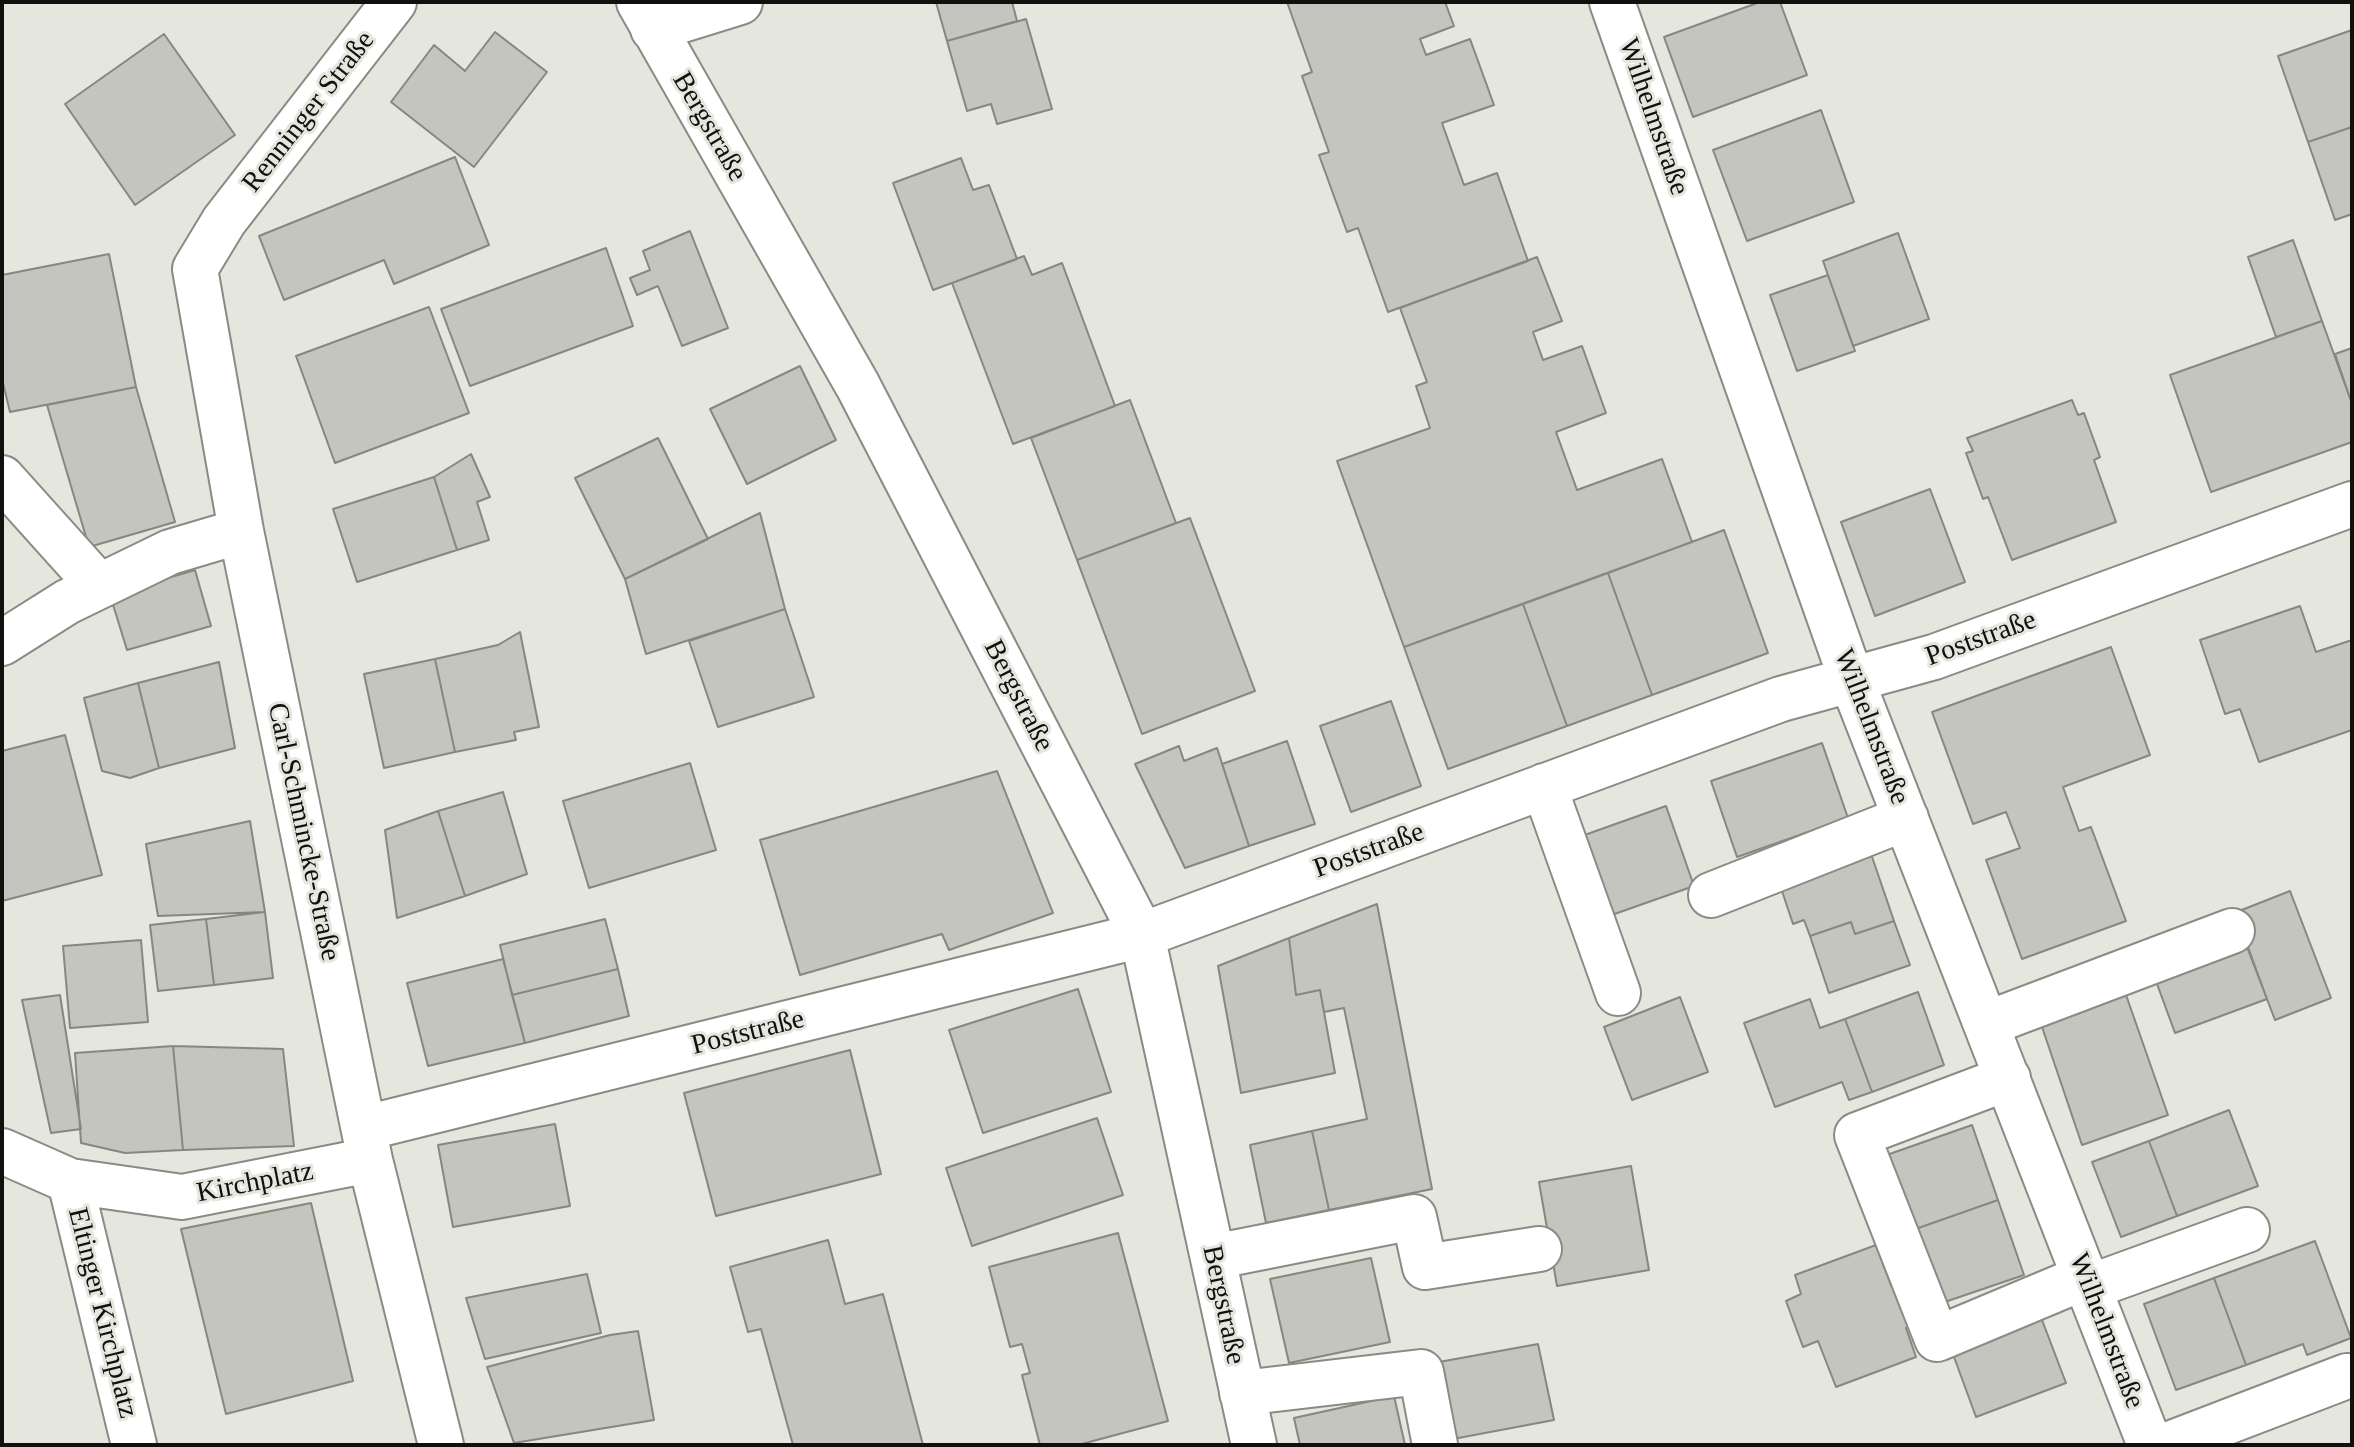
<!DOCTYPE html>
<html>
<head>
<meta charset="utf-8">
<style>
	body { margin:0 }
	#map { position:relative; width:2354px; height:1447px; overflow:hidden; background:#e5e6de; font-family:"Times New Roman",serif }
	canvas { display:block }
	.frame { position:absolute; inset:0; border:4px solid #10100e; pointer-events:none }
</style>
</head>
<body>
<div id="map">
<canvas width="2354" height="1447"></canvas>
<div class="frame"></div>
</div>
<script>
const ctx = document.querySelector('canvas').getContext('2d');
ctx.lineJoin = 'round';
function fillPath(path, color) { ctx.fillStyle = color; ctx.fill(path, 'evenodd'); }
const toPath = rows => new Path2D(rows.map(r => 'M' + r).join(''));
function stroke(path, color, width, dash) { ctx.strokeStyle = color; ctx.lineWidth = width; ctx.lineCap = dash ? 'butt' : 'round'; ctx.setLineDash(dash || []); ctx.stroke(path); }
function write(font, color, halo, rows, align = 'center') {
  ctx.font = font + ' "Times New Roman",serif'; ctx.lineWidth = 6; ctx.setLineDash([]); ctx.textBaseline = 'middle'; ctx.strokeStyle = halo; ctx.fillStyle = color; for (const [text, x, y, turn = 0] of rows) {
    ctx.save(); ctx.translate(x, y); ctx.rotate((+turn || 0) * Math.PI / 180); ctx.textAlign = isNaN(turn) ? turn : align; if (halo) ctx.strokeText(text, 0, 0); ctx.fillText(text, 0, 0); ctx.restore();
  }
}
const building = toPath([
	[936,2,1012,2,1017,21,947,41,936,2],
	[1287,2,1445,2,1454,26,1420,39,1426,55,1470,39,1494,105,1442,123,1464,185,1497,173,1528,261,1388,312,1358,228,1347,232,1319,155,1329,152,1302,76,1312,72,1287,2],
	[1760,2,1780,2,1807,75,1693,117,1664,37,1760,2],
	[1026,19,1052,109,997,124,991,104,967,111,947,41,1026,19],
	[2352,30,2352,127,2308,142,2278,56,2352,30],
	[495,32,547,72,474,167,391,102,434,45,465,71,495,32],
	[164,34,235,135,135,205,65,104,164,34],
	[1821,110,1854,202,1747,241,1713,150,1821,110],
	[2352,127,2352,214,2335,220,2308,142,2352,127],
	[455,157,489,245,394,284,384,260,284,300,259,236,455,157],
	[961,158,973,190,989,185,1017,259,933,290,893,183,961,158],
	[690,231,728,328,682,346,658,286,637,295,630,278,650,270,643,251,690,231],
	[1898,233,1929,319,1853,346,1823,261,1898,233],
	[2293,240,2322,321,2276,337,2248,257,2293,240],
	[606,248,633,326,470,386,441,309,606,248],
	[109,254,136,387,10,412,2,379,2,275,109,254],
	[1024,256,1032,275,1062,263,1115,406,1013,444,952,283,1024,256],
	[1537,257,1562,321,1533,332,1543,360,1582,346,1606,413,1556,432,1577,490,1662,459,1692,542,1404,647,1337,461,1430,428,1416,386,1427,382,1400,308,1537,257],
	[1828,275,1855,351,1797,371,1770,295,1828,275],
	[429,307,469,413,335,463,296,356,429,307],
	[2322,321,2352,404,2352,442,2211,492,2170,375,2322,321],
	[2352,348,2352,404,2335,354,2352,348],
	[800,366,836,440,747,484,710,409,800,366],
	[136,387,175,522,89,547,47,405,136,387],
	[1130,400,1176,523,1077,560,1031,438,1130,400],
	[2072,400,2078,415,2084,413,2100,457,2094,460,2116,522,2012,560,1988,497,1983,499,1966,453,1973,451,1967,438,2072,400],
	[658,438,708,539,625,579,575,478,658,438],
	[471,454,490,497,477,502,489,540,457,550,434,477,471,454],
	[434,477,457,550,357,582,333,509,434,477],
	[1930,489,1965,582,1875,616,1841,522,1930,489],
	[760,513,785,609,646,654,625,579,760,513],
	[1190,518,1255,691,1142,734,1077,560,1190,518],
	[1724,530,1768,653,1652,695,1608,573,1724,530],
	[195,570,211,626,127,650,110,595,195,570],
	[1608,573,1652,695,1567,726,1523,604,1608,573],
	[1523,604,1567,726,1448,769,1404,647,1523,604],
	[2300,606,2316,652,2352,640,2352,730,2259,762,2240,709,2225,714,2200,640,2300,606],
	[785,609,814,697,718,727,689,641,785,609],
	[520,632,539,727,514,732,516,740,455,752,435,659,498,645,520,632],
	[2111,647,2150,755,2063,787,2079,831,2091,827,2126,921,2022,959,1986,860,2020,848,2006,812,1973,824,1932,712,2111,647],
	[435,659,455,752,384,768,364,674,435,659],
	[219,662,235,748,159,768,138,683,219,662],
	[138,683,159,768,130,778,102,771,84,698,138,683],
	[1391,701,1421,786,1351,812,1320,726,1391,701],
	[65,735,102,875,2,901,2,751,65,735],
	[1287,741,1315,824,1249,846,1222,764,1287,741],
	[1822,743,1848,818,1737,857,1711,781,1822,743],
	[1179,746,1184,761,1217,748,1249,846,1185,868,1135,764,1179,746],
	[690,763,716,850,589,888,563,801,690,763],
	[997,771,1053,913,949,950,942,934,800,975,760,840,997,771],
	[503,792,527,874,465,896,438,811,503,792],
	[1666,806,1694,886,1606,917,1579,837,1666,806],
	[438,811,465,896,397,918,385,830,438,811],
	[250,821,265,912,158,916,146,844,250,821],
	[1870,851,1894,921,1855,934,1851,922,1810,936,1804,920,1793,924,1779,882,1870,851],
	[2290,891,2331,998,2275,1020,2234,913,2290,891],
	[1377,904,1432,1189,1329,1210,1312,1131,1367,1119,1344,1008,1324,1012,1320,990,1296,995,1289,938,1377,904],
	[265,912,273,978,214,985,206,919,265,912],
	[206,919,214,985,158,991,150,925,206,919],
	[605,919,618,969,512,995,500,945,605,919],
	[1894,921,1910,965,1829,993,1810,936,1851,922,1855,934,1894,921],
	[1289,938,1296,995,1320,990,1335,1073,1241,1093,1218,966,1289,938],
	[2245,939,2267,999,2175,1033,2153,973,2245,939],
	[141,940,148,1022,70,1028,63,946,141,940],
	[503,959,525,1043,428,1066,407,983,503,959],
	[618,969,629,1016,525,1043,512,995,618,969],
	[1078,989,1111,1092,983,1133,949,1030,1078,989],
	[1918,992,1944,1065,1872,1092,1845,1019,1918,992],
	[2125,992,2168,1115,2082,1145,2040,1021,2125,992],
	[60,995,81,1129,51,1133,22,1000,60,995],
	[1680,997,1708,1072,1632,1100,1604,1027,1680,997],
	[1810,999,1820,1028,1845,1019,1872,1092,1849,1100,1842,1082,1775,1107,1744,1023,1810,999],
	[173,1046,183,1150,125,1153,81,1143,75,1053,173,1046],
	[173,1046,283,1049,294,1146,183,1150,173,1046],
	[850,1050,881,1174,716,1216,684,1093,850,1050],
	[2229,1110,2258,1186,2177,1216,2149,1141,2229,1110],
	[1097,1118,1123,1195,972,1246,946,1168,1097,1118],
	[555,1124,570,1206,453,1227,438,1145,555,1124],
	[1972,1125,1998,1200,1907,1232,1881,1157,1972,1125],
	[1312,1131,1329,1210,1266,1223,1250,1145,1312,1131],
	[2149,1141,2177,1216,2121,1237,2092,1162,2149,1141],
	[1631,1166,1649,1270,1557,1286,1539,1182,1631,1166],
	[1998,1200,2024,1275,1933,1306,1907,1232,1998,1200],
	[311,1203,353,1381,226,1414,181,1229,311,1203],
	[1118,1233,1168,1421,1078,1445,1040,1445,1022,1375,1030,1373,1022,1344,1010,1347,989,1267,1118,1233],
	[828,1240,845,1304,883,1294,923,1445,793,1445,761,1329,748,1332,730,1267,828,1240],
	[2315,1241,2351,1338,2307,1355,2303,1344,2246,1365,2214,1278,2315,1241],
	[1876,1245,1891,1285,1900,1281,1916,1324,1906,1328,1916,1357,1836,1387,1818,1341,1803,1347,1786,1301,1801,1294,1795,1275,1876,1245],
	[1371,1258,1390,1342,1289,1363,1270,1279,1371,1258],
	[587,1274,601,1333,485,1359,466,1298,587,1274],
	[2214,1278,2246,1365,2176,1390,2144,1304,2214,1278],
	[2039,1312,2066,1383,1976,1417,1950,1346,2039,1312],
	[638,1331,654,1420,514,1443,487,1367,610,1335,638,1331],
	[1538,1344,1554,1420,1453,1439,1439,1362,1538,1344],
	[1394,1396,1405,1445,1300,1445,1294,1418,1394,1396]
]);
const minor = toPath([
	[394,2,224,221,195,269,241,531,370,1160,441,1445],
	[639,2,858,386,1142,935,1254,1445],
	[1612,2,1852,681,2150,1445],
	[653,29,740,2],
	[2,478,99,586],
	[2,643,67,602,170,552,241,531],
	[1544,786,1618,993],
	[1711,895,1906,818],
	[1986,1024,2232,931],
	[2008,1078,1857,1135,1937,1339,2085,1277],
	[365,1128,1142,935,1781,699,1934,657,2352,504],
	[2,1151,70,1181,182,1197,370,1160],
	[70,1181,134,1445],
	[1213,1257,1414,1217,1425,1267,1539,1249],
	[2090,1287,2247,1230],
	[1242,1393,1421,1372,1435,1445],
	[2167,1445,2347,1376]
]);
const streetNames = [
	["Renninger Straße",309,112,-52],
	["Wilhelmstraße",1653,117,71],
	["Bergstraße",709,127,60],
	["Poststraße",1981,639,-20],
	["Bergstraße",1018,696,63],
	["Wilhelmstraße",1871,727,69],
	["Carl-Schmincke-Straße",303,832,78],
	["Poststraße",1369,851,-20],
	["Poststraße",748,1033,-14],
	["Kirchplatz",255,1183,-11],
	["Bergstraße",1223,1305,78],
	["Eltinger Kirchplatz",102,1313,76],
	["Wilhelmstraße",2106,1331,69]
];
fillPath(building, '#c4c5be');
stroke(building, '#868780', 2);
stroke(minor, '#8a8b84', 48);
stroke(minor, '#fff', 44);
write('28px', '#10100e', '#e5e6de', streetNames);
</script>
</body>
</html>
